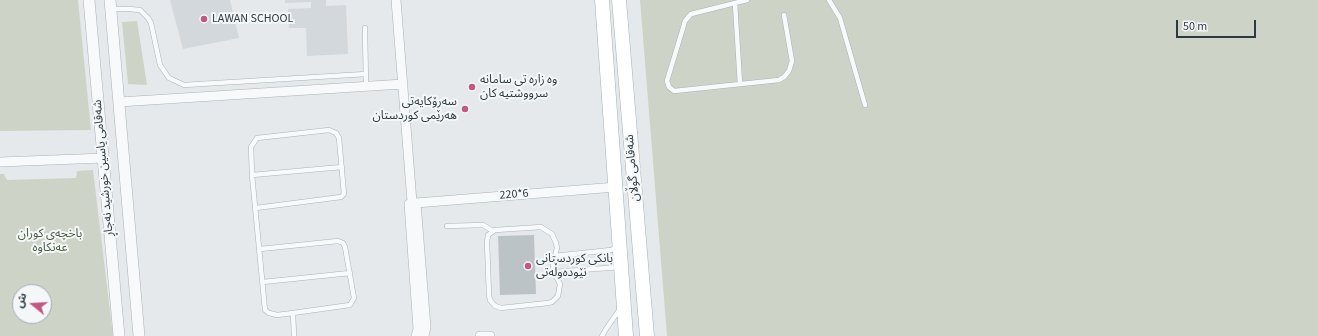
<!DOCTYPE html>
<html>
<head>
<meta charset="utf-8">
<style>
	body { margin:0 }
	#map { position:relative; width:1318px; height:336px; overflow:hidden; background:#e5e9eb; font-family:"Source Sans 3","Noto Sans Arabic",sans-serif }
	canvas { display:block }
	.north { position:absolute; left:12px; top:284px; width:40px; height:40px; box-sizing:border-box; background:#f4f7f8; border:1px solid #a5abaf; border-radius:50%; rotate:288deg; font-size:11px; font-weight:700; line-height:16px; text-align:center; color:#2e3a42 }
	.north::after { content:''; display:block; margin:auto; width:14px; height:18px; background:#c25880; clip-path:polygon(50% 0,100% 100%,50% 72%,0 100%) }
	.scale { position:absolute; left:1176px; top:20px; width:80px; height:18px; box-sizing:border-box; border:2px solid #2e3a42; border-top:0; padding-left:5px; font-size:12px; line-height:14px; white-space:nowrap; color:#2e3a42; -webkit-text-stroke:3px #f4f7f8; paint-order:stroke }
</style>
</head>
<body>
<div id="map">
<canvas width="1318" height="336"></canvas>
<div class="north">ش</div>
<div class="scale">50 m</div>
</div>
<script>
const ctx = document.querySelector('canvas').getContext('2d');
ctx.lineJoin = 'round';
function fillPath(path, color) { ctx.fillStyle = color; ctx.fill(path, 'evenodd'); }
const toPath = rows => new Path2D(rows.map(r => 'M' + r).join(''));
function stroke(path, color, width, dash) { ctx.strokeStyle = color; ctx.lineWidth = width; ctx.lineCap = dash ? 'butt' : 'round'; ctx.setLineDash(dash || []); ctx.stroke(path); }
function write(font, color, halo, rows, align = 'center') {
  ctx.font = font + ' "Source Sans 3","Noto Sans Arabic",sans-serif'; ctx.lineWidth = 4; ctx.setLineDash([]); ctx.textBaseline = 'middle'; ctx.strokeStyle = halo; ctx.fillStyle = color; for (const [text, x, y, turn = 0] of rows) {
    ctx.save(); ctx.translate(x, y); ctx.rotate((+turn || 0) * Math.PI / 180); ctx.textAlign = isNaN(turn) ? turn : align; if (halo) ctx.strokeText(text, 0, 0); ctx.fillText(text, 0, 0); ctx.restore();
  }
}
const built = toPath([
	[170,0,230,0,239,38,183,49],
	[285,0,326,0,326,6,346,5,348,54,307,56,306,28,289,28,288,9,311,8,311,2,285,3]
]);
const green = toPath([
	[0,0,78,0,91,130,0,131],
	[640,0,1318,0,1318,336,667,336],
	[137,21,147,85,128,84,122,22],
	[93,170,113,336,0,336,0,174,4,174,7,180,76,178,77,171],
	[20,292,44,292,44,316,20,316]
]);
const building = toPath([
	[534,235,536,294,500,295,498,236]
]);
const service = toPath([
	[747,0,691,14,685,21,683,28,667,81,669,87,674,91,779,80,784,77,789,71,792,61,784,15],
	[829,0,840,18,865,105],
	[735,3,740,84],
	[111,9,129,9,140,10,148,18,151,23,160,65,169,78,184,85,366,74],
	[365,28,366,86],
	[252,175,342,167],
	[256,208,341,197,344,194,339,138,336,133,329,130,257,138,251,147,252,175,265,310,269,313,277,315,293,313,294,336],
	[447,226,483,225,493,231],
	[541,227,552,234,556,243,557,248,553,264,554,272,560,284,558,296,552,302,548,303,501,308,495,306,490,300,489,295,487,242,488,235,495,230,541,227],
	[260,249,338,241,343,243,345,247,354,298,350,305,293,313],
	[554,256,611,250,617,247],
	[554,272,620,267],
	[263,282,350,273],
	[602,336,606,329,620,309]
]);
const minor = toPath([
	[396,0,412,202,409,204,418,329,416,336],
	[119,102,403,84],
	[0,162,104,158],
	[412,202,416,203,616,187],
	[416,203,426,327,424,336],
	[480,336,490,336]
]);
const tertiary = toPath([
	[89,0,119,336],
	[110,0,139,336]
]);
const primary = toPath([
	[602,0,626,336],
	[619,0,647,336]
]);
const markers = [
	[204,19,4,"#c25880"],
	[472,87,4,"#c25880"],
	[465,109,4,"#c25880"],
	[528,266,4,"#c25880"]
];
const poiNames = [
	["LAWAN SCHOOL",212,19],
	["وه زاره تى سامانه",480,80],
	["سرووشتيه كان",480,94],
	["سەرۆكایەتی",457,102,"right"],
	["هەرێمی كوردستان",457,116,"right"],
	["بانکی کوردستانی",536,259],
	["نێودەوڵەتی",536,273]
];
const streetNames = [
	["شەقامی یاسین خورشید نەجاڕ",104,168,-95],
	["شەقامی گوڵان",633,168,-95],
	["220*6",514,195,-4]
];
const parkNames = [
	["باخچەی کوران",50,234],
	["عەنکاوە",50,248]
];
fillPath(built, '#d3d8dd');
fillPath(green, '#cdd4c7');
fillPath(building, '#bcc3c7');
stroke(service, '#aab1b5', 5.5);
stroke(minor, '#aab1b5', 10);
stroke(tertiary, '#aab1b5', 12);
stroke(primary, '#a5afb6', 15);
stroke(service, '#f7f9fa', 4.5);
stroke(minor, '#f7f9fa', 9);
stroke(tertiary, '#f7f9fa', 11);
stroke(primary, '#fff', 14);
for (const [x, y, r, color] of markers) { const dot = new Path2D(); dot.arc(x, y, r, 0, 2 * Math.PI); ctx.fillStyle = color; ctx.fill(dot); stroke(dot, '#f4f7f8', 1.5); }
write('12px', '#2e3a42', '#f4f7f8', poiNames, 'left');
write('12px', '#2e3a42', '#f4f7f8', streetNames);
write('12px', '#4a5c3d', '#f4f7f8', parkNames);
</script>
</body>
</html>
